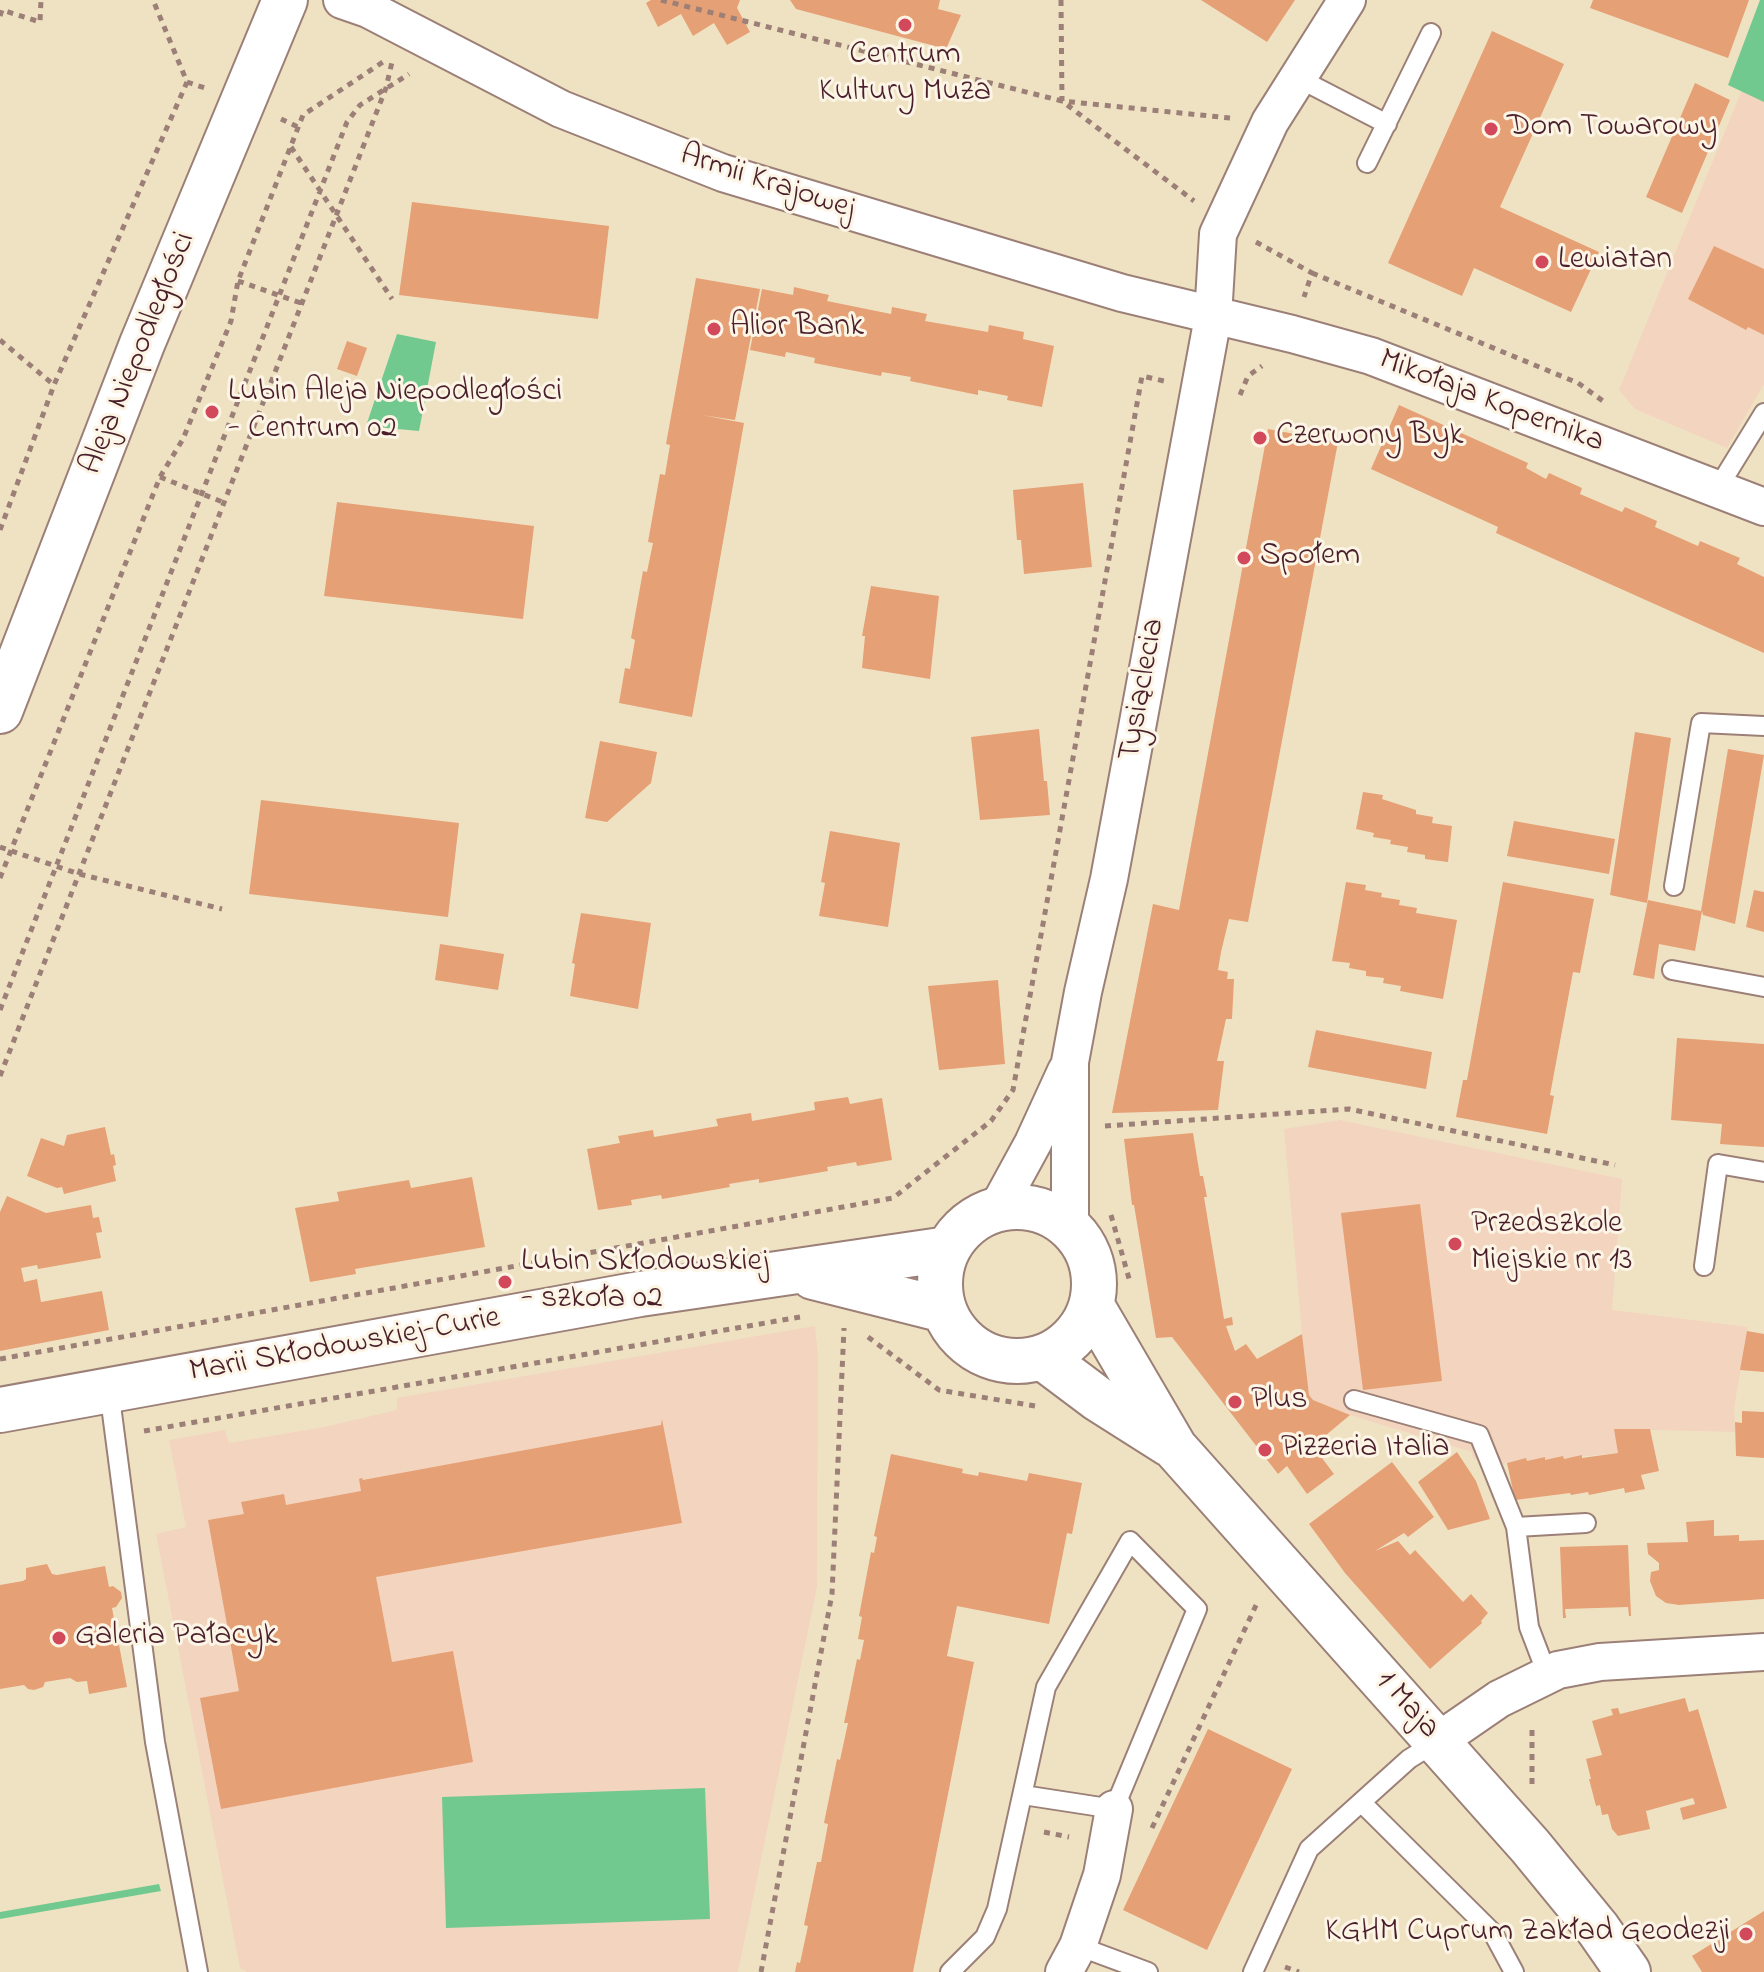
<!DOCTYPE html>
<html>
<head>
<meta charset="utf-8">
<style>
	body { margin:0 }
	canvas { display:block; background:#efe2c3 }
</style>
</head>
<body>
<canvas width="1764" height="1972"></canvas>
<script>
const ctx = document.querySelector('canvas').getContext('2d');
ctx.lineJoin = 'round';
function fillPath(path, color) { ctx.fillStyle = color; ctx.fill(path, 'evenodd'); }
const toPath = rows => new Path2D(rows.map(r => 'M' + r).join(''));
function stroke(path, color, width, dash) { ctx.strokeStyle = color; ctx.lineWidth = width; ctx.lineCap = dash ? 'butt' : 'round'; ctx.setLineDash(dash || []); ctx.stroke(path); }
function write(font, color, halo, rows, align = 'center') {
  ctx.font = font + ' "Indie Flower",sans-serif'; ctx.lineWidth = 6; ctx.setLineDash([]); ctx.textBaseline = 'middle'; ctx.strokeStyle = halo; ctx.fillStyle = color; for (const [text, x, y, turn = 0] of rows) {
    ctx.save(); ctx.translate(x, y); ctx.rotate((+turn || 0) * Math.PI / 180); ctx.textAlign = isNaN(turn) ? turn : align; if (halo) ctx.strokeText(text, 0, 0); ctx.fillText(text, 0, 0); ctx.restore();
  }
}
const built = toPath([
	[1758,86,1764,89,1764,384,1727,448,1635,409,1619,390,1741,92],
	[1340,1120,1622,1179,1612,1310,1748,1327,1734,1408,1735,1432,1615,1429,1618,1453,1545,1460,1544,1457,1527,1461,1526,1458,1502,1464,1499,1457,1473,1459,1472,1452,1350,1415,1313,1400,1309,1395,1302,1334,1284,1129],
	[815,1326,818,1356,817,1587,738,1972,247,1972,240,1968,156,1534,186,1527,169,1440,225,1430,229,1443,324,1427,397,1410,397,1398]
]);
const green = toPath([
	[1760,0,1764,0,1764,102,1728,85],
	[397,334,436,342,419,431,376,427,367,423],
	[705,1788,710,1919,446,1928,442,1797],
	[159,1884,161,1891,0,1919,0,1912]
]);
const building = toPath([
	[651,0,740,0,737,8,750,32,727,45,714,23,693,36,681,14,658,27,646,3],
	[790,0,940,0,938,9,961,15,946,49,796,9],
	[1201,0,1295,0,1267,42],
	[1593,0,1749,0,1728,58,1590,8],
	[1492,31,1564,64,1500,207,1599,252,1571,312,1474,268,1462,296,1388,263],
	[1695,83,1730,100,1682,213,1646,197],
	[412,202,609,226,598,319,399,295],
	[1714,246,1764,269,1764,335,1748,327,1746,330,1688,299],
	[696,278,760,289,735,420,702,415,744,423,692,717,619,703,625,668,630,669,635,640,631,638,643,571,647,572,653,543,648,542,660,474,665,475,670,445,666,444],
	[794,287,829,295,827,301,891,314,892,307,927,314,925,321,988,332,989,325,1024,332,1023,339,1054,346,1042,407,1007,400,1008,396,978,390,978,395,910,381,911,377,882,372,881,376,814,363,815,358,786,352,785,357,750,350,762,289,793,295],
	[347,341,367,348,357,376,337,369],
	[1399,405,1528,463,1526,468,1546,479,1549,473,1582,488,1580,494,1622,512,1625,507,1657,521,1655,527,1698,546,1700,541,1740,558,1737,564,1764,577,1764,653,1496,533,1498,527,1371,469],
	[1268,429,1338,442,1248,922,1229,919,1221,952,1218,970,1228,972,1227,979,1234,979,1232,1019,1226,1019,1217,1061,1224,1061,1218,1110,1112,1113,1153,904,1179,910],
	[1083,483,1092,567,1024,574,1021,540,1017,540,1013,490],
	[337,502,534,526,523,619,324,596],
	[871,586,939,596,930,679,862,668,865,636,862,636],
	[1039,729,1044,781,1047,781,1050,815,980,820,971,737],
	[1635,732,1671,738,1647,903,1610,895],
	[600,741,657,752,651,783,607,822,585,818],
	[1728,749,1764,755,1735,924,1703,915,1702,911,1695,951,1659,944,1654,979,1633,975,1648,900,1701,911],
	[1363,792,1383,795,1382,799,1416,810,1416,814,1433,817,1432,823,1452,826,1448,862,1425,859,1425,855,1407,852,1408,847,1390,844,1391,840,1373,837,1374,833,1356,829],
	[261,800,459,823,448,917,249,894],
	[1514,821,1615,839,1609,874,1507,856],
	[830,831,900,843,888,927,819,916,825,883,821,882],
	[1346,882,1366,885,1365,890,1382,893,1381,897,1400,900,1399,905,1417,908,1416,913,1457,920,1443,999,1400,991,1401,986,1383,983,1384,978,1366,976,1366,971,1349,968,1350,963,1332,961],
	[1503,882,1594,899,1580,973,1573,972,1550,1095,1554,1096,1547,1134,1456,1117,1463,1080,1467,1080],
	[1754,890,1764,892,1764,932,1746,927],
	[581,913,651,923,638,1009,570,996,575,964,572,963],
	[440,944,504,954,498,990,435,980],
	[998,980,1005,1064,939,1070,928,986],
	[1316,1030,1432,1052,1426,1089,1308,1067],
	[1677,1038,1764,1044,1764,1147,1720,1144,1722,1124,1671,1120],
	[848,1097,850,1104,882,1098,892,1160,857,1166,856,1162,827,1167,828,1171,759,1183,759,1179,729,1184,730,1187,662,1199,661,1195,631,1200,632,1205,598,1210,587,1149,620,1143,618,1136,653,1130,654,1137,718,1126,716,1119,751,1113,752,1121,815,1110,814,1102],
	[105,1127,111,1155,114,1154,116,1165,113,1166,116,1181,64,1194,62,1187,57,1188,27,1176,41,1138,64,1146,67,1135],
	[1193,1133,1200,1176,1203,1176,1207,1197,1204,1197,1224,1319,1232,1317,1233,1325,1226,1326,1235,1351,1246,1344,1257,1359,1302,1334,1309,1395,1313,1400,1350,1415,1313,1446,1334,1474,1307,1494,1287,1466,1278,1474,1172,1337,1156,1338,1134,1205,1132,1205,1124,1139],
	[472,1177,485,1247,355,1269,356,1274,310,1282,295,1208,339,1201,337,1192,409,1180,411,1188],
	[7,1196,46,1213,91,1205,93,1218,99,1217,102,1232,96,1233,101,1258,38,1269,37,1265,21,1268,24,1282,37,1279,41,1302,102,1291,109,1330,0,1351,0,1212],
	[1420,1204,1442,1381,1363,1390,1341,1213],
	[1747,1331,1764,1334,1764,1372,1740,1370],
	[1742,1411,1764,1412,1764,1458,1736,1456,1735,1422,1742,1423],
	[662,1419,682,1523,376,1577,392,1662,453,1651,473,1762,221,1809,200,1698,239,1691,208,1520,244,1514,241,1502,284,1494,286,1505,361,1491,359,1479,362,1478,363,1480,661,1425],
	[1614,1429,1650,1429,1659,1471,1641,1475,1645,1489,1625,1493,1624,1488,1589,1495,1588,1492,1571,1495,1570,1493,1515,1500,1507,1463,1526,1458,1527,1461,1545,1457,1545,1460,1563,1456,1564,1459,1582,1455,1582,1458,1618,1453],
	[1457,1452,1476,1481,1490,1519,1448,1530,1418,1482],
	[891,1454,963,1469,962,1473,978,1476,979,1472,1027,1481,1029,1473,1082,1483,1072,1534,1067,1533,1049,1624,957,1606,947,1656,974,1662,913,1972,795,1972,797,1962,800,1963,808,1926,804,1925,817,1862,821,1862,828,1824,824,1823,837,1759,840,1760,848,1723,844,1723,857,1659,860,1660,864,1640,858,1639,862,1617,859,1616,871,1552,874,1553,877,1537,874,1536],
	[1392,1462,1434,1517,1408,1537,1404,1533,1375,1551,1398,1541,1410,1555,1415,1550,1463,1602,1471,1594,1488,1613,1481,1621,1482,1623,1430,1669,1345,1573,1309,1524],
	[1714,1520,1714,1536,1739,1535,1739,1541,1764,1540,1764,1599,1679,1605,1666,1603,1656,1596,1650,1581,1651,1572,1659,1570,1659,1563,1648,1554,1647,1543,1688,1542,1686,1522],
	[1626,1545,1628,1545,1631,1616,1629,1616,1628,1607,1565,1609,1566,1618,1563,1618,1560,1547],
	[47,1564,52,1574,57,1575,105,1566,109,1587,113,1586,121,1592,122,1598,116,1607,112,1608,127,1687,89,1694,87,1681,77,1682,70,1678,45,1682,43,1687,34,1690,28,1689,24,1685,0,1689,0,1585,23,1581,26,1579,26,1568],
	[1685,1698,1689,1712,1698,1709,1727,1808,1683,1820,1680,1808,1695,1804,1693,1798,1646,1811,1650,1829,1618,1836,1612,1829,1608,1814,1602,1815,1600,1805,1596,1806,1589,1779,1591,1779,1586,1759,1602,1755,1592,1721,1613,1715,1611,1709,1618,1708,1620,1714],
	[1208,1729,1292,1769,1207,1950,1123,1910],
	[1764,1911,1764,1972,1702,1972,1692,1956]
]);
const path = toPath([
	[661,0,1062,101,1194,201],
	[1061,0,1062,101,1230,118],
	[0,16,2,10,40,22,41,0],
	[187,82,205,88],
	[281,119,298,127],
	[291,147,392,299],
	[1256,242,1312,273,1304,297],
	[1312,273,1578,383,1603,401],
	[238,281,301,303],
	[0,340,54,385],
	[1240,395,1248,376,1262,366],
	[160,477,225,503],
	[0,530,54,385,187,82,153,0],
	[0,847,79,874,222,909],
	[0,878,160,477,183,439,231,321,238,281,303,115,386,60],
	[0,1010,347,122,360,105,409,74],
	[0,1076,386,88,392,62],
	[1105,1126,1349,1109,1615,1165],
	[1111,1215,1130,1282],
	[868,1337,939,1390,1035,1406],
	[0,1359,893,1198,991,1121,1013,1090,1142,376,1164,381],
	[144,1431,800,1317],
	[1532,1784,1532,1726],
	[1152,1828,1258,1601],
	[1044,1832,1069,1837],
	[1285,1967,1299,1972],
	[761,1972,832,1594,844,1328]
]);
const service = toPath([
	[1298,78,1387,124],
	[1367,163,1431,33],
	[1716,491,1764,413],
	[1674,886,1701,723,1764,726],
	[1672,970,1764,987],
	[1704,1266,1718,1164,1764,1172],
	[109,1390,155,1742,198,1972],
	[1354,1400,1479,1435,1516,1527,1529,1627,1547,1674],
	[1516,1527,1586,1523],
	[1361,1802,1493,1933,1514,1972],
	[1078,1946,1148,1972],
	[950,1972,985,1937,997,1909,1046,1687,1130,1541,1197,1609,1114,1809,1023,1795],
	[1253,1972,1309,1849,1409,1759,1438,1741]
]);
const minor = toPath([
	[342,0,368,9,561,109,723,173,1122,293,1292,334,1371,356,1764,507],
	[997,1209,1033,1143,1066,1071],
	[1070,1227,1070,1062,1083,992,1109,879,1213,317,1218,234,1270,122,1347,0],
	[1438,1741,1499,1699,1558,1670,1600,1662,1764,1652],
	[1064,1972,1078,1946,1102,1875,1114,1809]
]);
const tertiary = toPath([
	'940 1284a77 77 0 1 1 154 0a77 77 0 1 1-154 0Z',
	[813,1277,944,1310],
	[1092,1306,1175,1448,1530,1846,1598,1929,1628,1972],
	[1042,1357,1098,1399,1169,1444],
	[0,1410,640,1294,948,1249]
]);
const secondary = toPath([
	[0,711,142,344,285,0]
]);
const markers = [
	[905,25,8,"#d1495b"],
	[1491,129,8,"#d1495b"],
	[1542,262,8,"#d1495b"],
	[714,329,8,"#d1495b"],
	[212,412,8,"#d1495b"],
	[1260,438,8,"#d1495b"],
	[1244,558,8,"#d1495b"],
	[1455,1244,8,"#d1495b"],
	[505,1282,8,"#d1495b"],
	[1235,1402,8,"#d1495b"],
	[1265,1450,8,"#d1495b"],
	[59,1638,8,"#d1495b"],
	[1746,1934,8,"#d1495b"]
];
const poiNames = [
	["Centrum",905,57,"center"],
	["Kultury Muza",905,94,"center"],
	["Dom Towarowy",1507,129],
	["Lewiatan",1558,262],
	["Alior Bank",730,329],
	["Lubin Aleja Niepodległości",228,394],
	["- Centrum 02",228,431],
	["Czerwony Byk",1276,438],
	["Społem",1260,558],
	["Przedszkole",1471,1226],
	["Miejskie nr 13",1471,1263],
	["Lubin Skłodowskiej",521,1264],
	["- szkoła 02",521,1301],
	["Plus",1251,1402],
	["Pizzeria Italia",1281,1450],
	["Galeria Pałacyk",75,1638],
	["KGHM Cuprum Zakład Geodezji",1730,1934,"right"]
];
const streetNames = [
	["Armii Krajowej",767,184,18],
	["Aleja Niepodległości",140,354,-68],
	["Mikołaja Kopernika",1491,403,21],
	["Tysiąclecia",1144,690,-80],
	["Marii Skłodowskiej-Curie",345,1347,-10],
	["1 Maja",1406,1706,48]
];
fillPath(built, '#f3d4bf');
fillPath(green, '#72c98f');
fillPath(building, '#e6a075');
stroke(service, '#9c8077', 22);
stroke(minor, '#9c8077', 40);
stroke(tertiary, '#9c8077', 48);
stroke(secondary, '#9c8077', 48);
stroke(path, '#9c8077', 5, [6, 6]);
stroke(service, '#fff', 18);
stroke(minor, '#fff', 36);
stroke(tertiary, '#fff', 44);
stroke(secondary, '#fff', 44);
for (const [x, y, r, color] of markers) { const dot = new Path2D(); dot.arc(x, y, r, 0, 2 * Math.PI); ctx.fillStyle = color; ctx.fill(dot); stroke(dot, '#fcf5e5', 3); }
write('32px', '#4a1f2b', '#fcf5e5', poiNames, 'left');
write('32px', '#4a1f2b', '#fcf5e5', streetNames);
</script>
</body>
</html>
